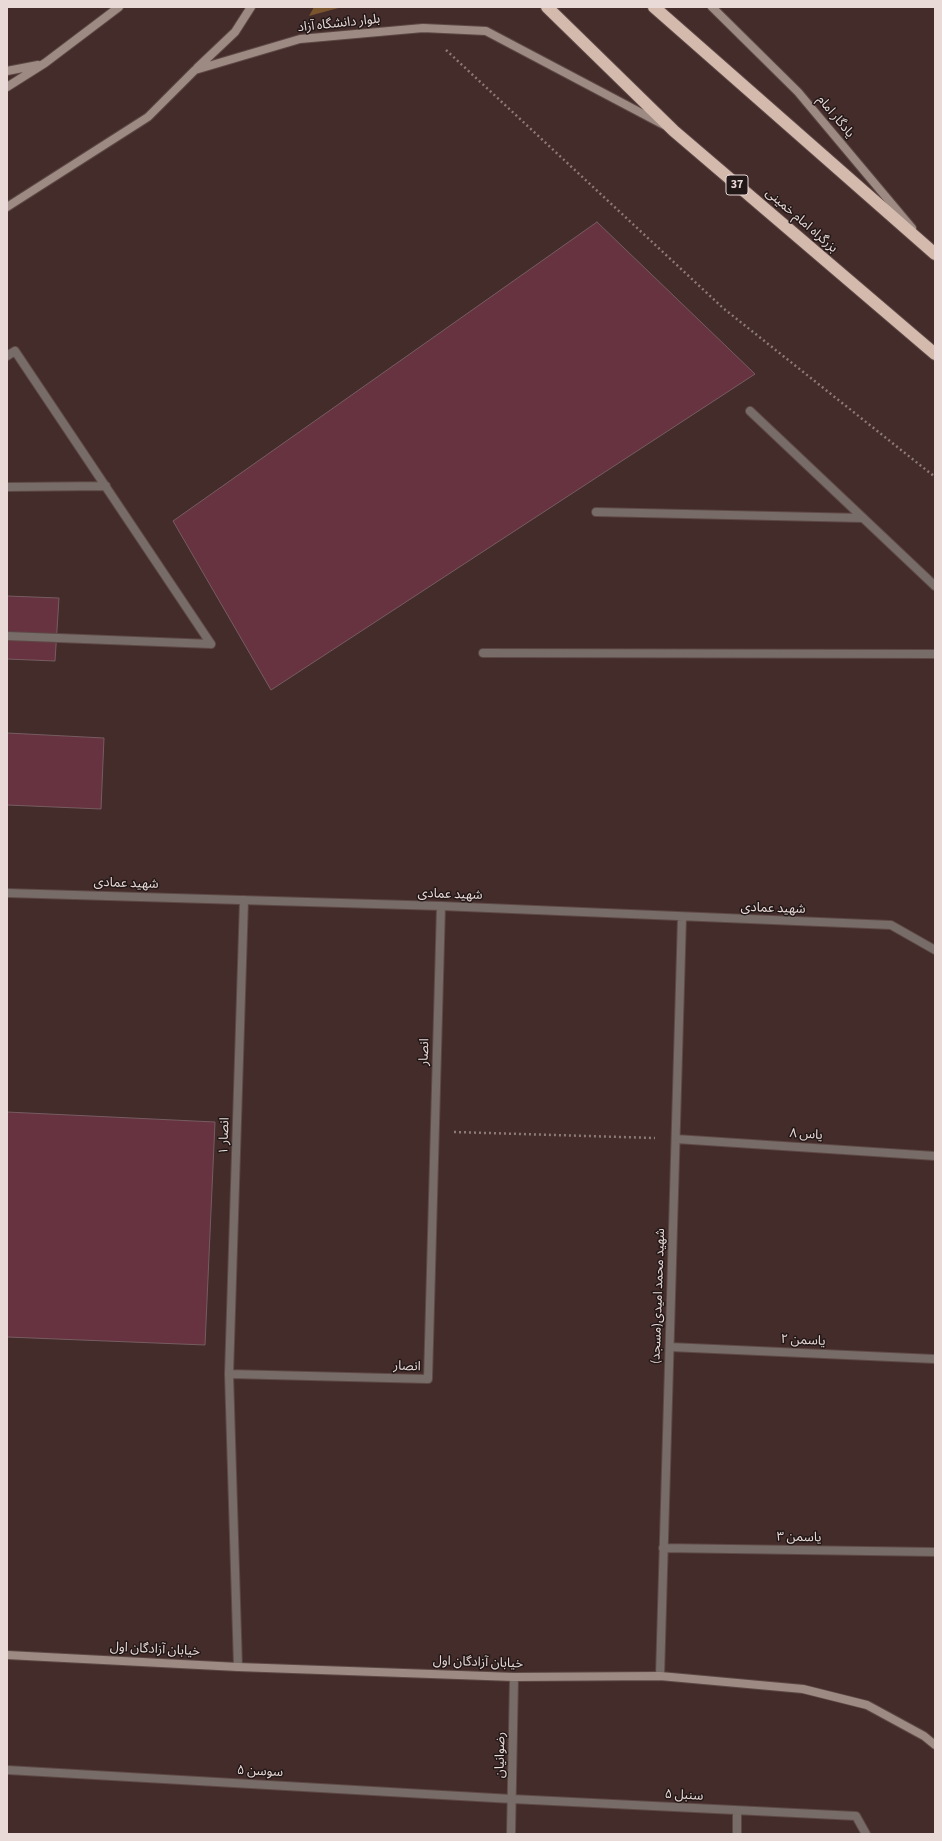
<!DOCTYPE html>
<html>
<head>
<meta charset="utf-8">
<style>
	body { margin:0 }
	#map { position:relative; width:942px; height:1841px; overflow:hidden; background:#432c2a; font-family:"Source Sans 3",sans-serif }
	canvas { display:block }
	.frame { position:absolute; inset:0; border:8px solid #e9d9d7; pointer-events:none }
</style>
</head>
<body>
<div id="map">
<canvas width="942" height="1841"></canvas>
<div class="frame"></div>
</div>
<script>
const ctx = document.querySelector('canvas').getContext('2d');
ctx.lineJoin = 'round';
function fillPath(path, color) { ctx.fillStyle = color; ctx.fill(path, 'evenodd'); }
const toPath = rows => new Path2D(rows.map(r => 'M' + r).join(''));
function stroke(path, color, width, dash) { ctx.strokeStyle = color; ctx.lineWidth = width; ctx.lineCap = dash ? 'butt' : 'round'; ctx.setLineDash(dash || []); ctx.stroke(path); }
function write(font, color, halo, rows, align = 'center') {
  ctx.font = font + ' "Source Sans 3","Noto Sans Arabic",sans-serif'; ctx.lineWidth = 3; ctx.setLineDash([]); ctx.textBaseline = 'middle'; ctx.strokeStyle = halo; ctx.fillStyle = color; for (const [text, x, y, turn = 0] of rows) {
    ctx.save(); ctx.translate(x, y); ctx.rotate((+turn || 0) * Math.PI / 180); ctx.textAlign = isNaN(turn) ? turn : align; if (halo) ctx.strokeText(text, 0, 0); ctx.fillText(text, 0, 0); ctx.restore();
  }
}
const green = toPath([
	[314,7,342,7,309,16]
]);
const building = toPath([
	[597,222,755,374,271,690,173,521,597,222],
	[7,596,59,598,55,661,7,659,7,596],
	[7,733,104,738,101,809,7,805,7,733],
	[7,1112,215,1122,205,1345,7,1337,7,1112]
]);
const path = toPath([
	[446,50,723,308,935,477],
	[454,1132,655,1138]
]);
const lane = toPath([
	[7,1770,512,1799]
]);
const street = toPath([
	[7,356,15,351,211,644],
	[750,411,935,586],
	[7,487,106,486],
	[596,512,863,518],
	[7,636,211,644],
	[483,653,935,654],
	[7,893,441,906,891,925,935,950],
	[676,1139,935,1156],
	[670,1347,935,1359],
	[229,1374,244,900],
	[663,1548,935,1552],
	[238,1667,229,1374,428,1379,441,906],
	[660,1676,682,917],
	[512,1799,856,1816,866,1834],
	[511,1834,514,1677],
	[737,1834,737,1811]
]);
const secondary = toPath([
	[712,7,798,92,912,228],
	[197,68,235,32,251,7],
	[7,71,38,65],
	[7,87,45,63,119,7],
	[7,207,148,117,195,70,300,39,423,28,486,31,664,125],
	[7,1655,238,1667,514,1677,660,1676,803,1689,867,1705,924,1736,935,1745]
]);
const highway = toPath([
	[547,7,674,131,935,354],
	[654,7,935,254]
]);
const shields = [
	[737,185,22]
];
const shieldNames = [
	["37",737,185]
];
const streetNames = [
	["بلوار دانشگاه آزاد",339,24,-6],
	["یادگار امام",835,117,50],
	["بزرگراه امام خمینی",801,221,41],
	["شهید عمادی",126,884,2],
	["شهید عمادی",450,895,2],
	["شهید عمادی",773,909,2],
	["انصار",425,1052,-88],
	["یاس ۸",806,1135,4],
	["انصار ۱",225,1136,-88],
	["(مسجد)شهید محمد امیدی",659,1296,-88],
	["یاسمن ۲",803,1341,3],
	["انصار",407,1367,2],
	["یاسمن ۳",799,1538,1],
	["خیابان آزادگان اول",155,1650,3],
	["خیابان آزادگان اول",478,1663,2],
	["رضوانیان",501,1755,-89],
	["سوسن ۵",260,1772,3],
	["سنبل ۵",684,1796,3]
];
fillPath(green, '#79542c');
fillPath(building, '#683341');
stroke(building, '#765c61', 1);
stroke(lane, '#5e4846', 10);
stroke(street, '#5e4846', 10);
stroke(secondary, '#5e4846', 10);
stroke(highway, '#5e4846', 14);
stroke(path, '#8d7977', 2.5, [2, 3]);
stroke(lane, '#776c67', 8);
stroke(street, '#776c67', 8);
stroke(secondary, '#9d8b83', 8);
stroke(highway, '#d4b9ad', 12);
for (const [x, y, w] of shields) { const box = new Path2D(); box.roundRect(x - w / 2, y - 10, w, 20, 3); ctx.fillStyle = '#221817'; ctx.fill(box); stroke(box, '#e9d9d7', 1); }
write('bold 12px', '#e9d9d7', null, shieldNames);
write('13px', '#e9d9d7', '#221817', streetNames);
</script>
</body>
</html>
